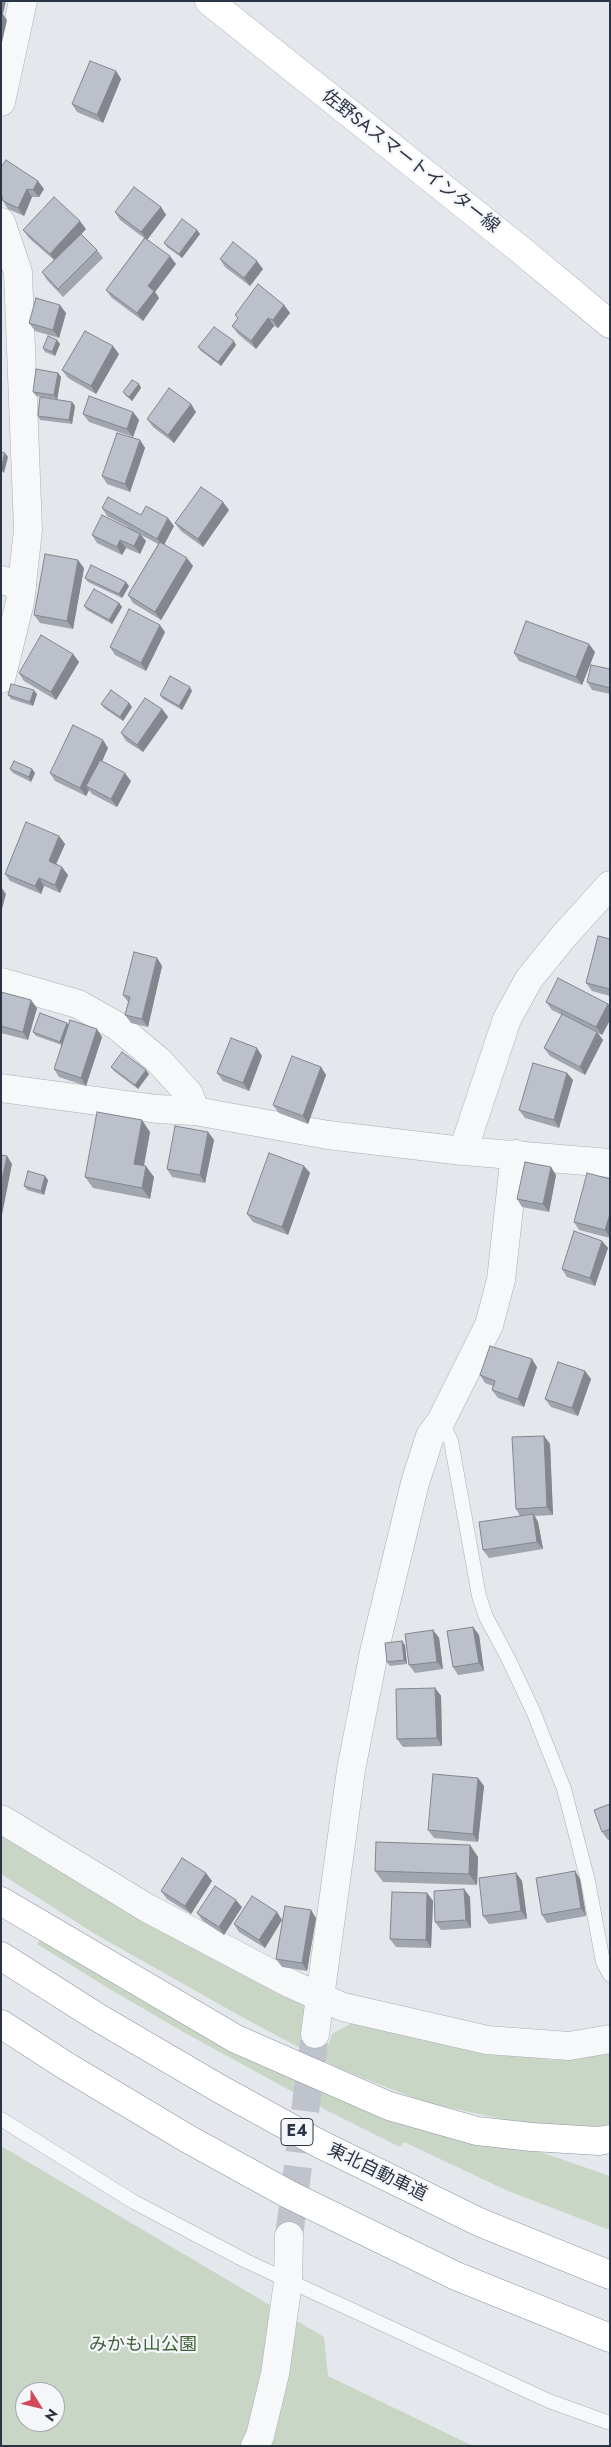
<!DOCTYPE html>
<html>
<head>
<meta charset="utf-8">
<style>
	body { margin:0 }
	#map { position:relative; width:611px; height:2447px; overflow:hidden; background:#e4e7ec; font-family:Jost,sans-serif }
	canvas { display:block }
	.frame { position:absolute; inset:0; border:2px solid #2b3445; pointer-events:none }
	.north { position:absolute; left:15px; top:2382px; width:50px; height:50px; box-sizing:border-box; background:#f4f6f9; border:1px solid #a4a8b1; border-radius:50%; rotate:126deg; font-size:14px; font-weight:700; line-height:20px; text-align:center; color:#2b3445 }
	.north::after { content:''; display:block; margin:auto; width:18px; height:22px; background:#d1495b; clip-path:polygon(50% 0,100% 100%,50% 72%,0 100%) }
</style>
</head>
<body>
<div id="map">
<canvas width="611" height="2447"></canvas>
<div class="frame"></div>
<div class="north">N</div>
</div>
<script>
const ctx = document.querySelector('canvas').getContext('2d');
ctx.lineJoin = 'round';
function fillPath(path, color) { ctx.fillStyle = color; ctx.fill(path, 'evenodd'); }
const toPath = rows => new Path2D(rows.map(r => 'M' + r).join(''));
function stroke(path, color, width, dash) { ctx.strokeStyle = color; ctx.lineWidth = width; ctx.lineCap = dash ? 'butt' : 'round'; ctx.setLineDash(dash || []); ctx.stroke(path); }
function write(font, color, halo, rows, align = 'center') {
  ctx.font = font + ' Jost,"Noto Sans JP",sans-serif'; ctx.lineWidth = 4.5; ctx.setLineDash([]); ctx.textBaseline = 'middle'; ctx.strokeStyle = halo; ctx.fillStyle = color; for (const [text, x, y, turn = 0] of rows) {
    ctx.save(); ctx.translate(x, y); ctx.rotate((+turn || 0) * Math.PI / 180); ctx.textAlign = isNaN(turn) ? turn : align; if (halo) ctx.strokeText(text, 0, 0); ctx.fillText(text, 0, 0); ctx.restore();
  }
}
const green = toPath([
	[1,1830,311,2001,309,2040,327,2049,332,2034,354,2022,364,2020,551,2060,610,2049,610,2128,538,2127,424,2102,338,2068,242,2017,95,1934,1,1874],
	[41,1938,225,2044,610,2176,610,2230,508,2191,404,2142,400,2147,324,2109,185,2033,108,1988,37,1944],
	[1,2146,324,2337,328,2376,473,2446,1,2446],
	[25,2392,55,2392,55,2422,25,2422]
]);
const minorTunnel = toPath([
	[289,2236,315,2034]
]);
const service = toPath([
	[441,1421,451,1441,479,1596,486,1617,508,1658,533,1711,564,1789,588,1881,603,1962,610,1975],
	[1,2119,134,2202,246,2261,549,2401,610,2423]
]);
const minor = toPath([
	[1,580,22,585],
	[1,1088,157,1109,195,1111,328,1135,463,1151,610,1163],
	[463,1151,507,1019,529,979,563,937,610,885],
	[1,1819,147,1908,291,1984,343,2007,487,2040,569,2046,610,2039],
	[315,2034,351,1770,374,1652,415,1483,430,1436,441,1421,489,1325,501,1280,515,1154],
	[255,2446,260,2436,275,2374,288,2282,289,2236]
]);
const tertiary = toPath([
	[1,102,23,1],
	[1,222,18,272,28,530,20,602,1,679],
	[1,982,78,1004,117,1026,159,1061,189,1094,195,1111]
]);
const secondary = toPath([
	[209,1,522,251,610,324]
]);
const motorway = toPath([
	[1,1901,236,2039,389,2106,477,2131,532,2137,599,2141,610,2139],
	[1,1956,97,2017,220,2089,318,2143,479,2222,610,2275],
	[1,2024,66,2066,188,2139,288,2194,456,2276,610,2338]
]);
const wall = toPath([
	[116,71,121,79,103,123,77,112,72,104],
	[1,167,44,189,39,197,32,197,24,216,8,209,3,201],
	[161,207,166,215,147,240,176,264,155,292,159,298,143,321,112,298,106,290,144,238,120,220,115,212],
	[86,229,81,234,97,250,103,258,63,297,47,280,42,272,54,260,29,238,23,230],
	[197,230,200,234,182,258,167,247,164,243],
	[220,259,263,269,250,286,225,267],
	[284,305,290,313,278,328,274,326,256,349,238,334,232,326,238,319,235,315],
	[66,313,59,338,35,331,29,323],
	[57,340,60,344,55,356,45,352,43,348],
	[236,345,221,366,201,351,198,347],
	[119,354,96,394,68,378,62,370],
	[58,373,61,377,57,400,72,402,75,406,72,424,40,420,38,416,56,399,36,396,33,392],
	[139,384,141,388,132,401,126,396,123,392],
	[133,412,139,420,133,437,89,422,83,414],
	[196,412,174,443,153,427,147,419],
	[140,440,145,448,130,492,107,484,102,476],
	[102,508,141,515,174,526,164,544,193,566,161,620,133,603,128,595,158,544,141,535,146,541,140,554,126,548,122,555,97,543,92,535,128,527,107,516],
	[229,510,203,547,181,531,175,523],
	[84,568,73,629,40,623,34,615],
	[85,578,129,586,122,598,88,582],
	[119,603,122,607,112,624,87,610,84,606],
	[165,632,146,671,115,655,110,647],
	[595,652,582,685,519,661,514,653],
	[73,654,79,662,56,700,24,681,19,673],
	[610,669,610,694,592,690,587,682],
	[192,691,182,710,163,699,160,695],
	[37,694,33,706,11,699,8,695],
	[129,703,132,707,123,721,104,708,101,704],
	[162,709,168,717,143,752,126,741,121,733],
	[108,748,102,761,131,781,117,807,92,794,89,790,86,796,55,781,50,773],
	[10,769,32,769,35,773,31,782,13,773],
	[59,836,65,844,56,864,68,875,60,893,44,886,41,894,10,881,5,874],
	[610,939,610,996,592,991,586,983],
	[157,958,162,966,148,1027,131,1023,125,1015,128,1002,123,995],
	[1,992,37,1008,28,1040,1,1033],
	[546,1002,608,1004,610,1006,610,1020,602,1035,598,1033,603,1040,585,1075,550,1056,544,1048,562,1015,552,1010],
	[68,1024,102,1037,86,1086,59,1077,54,1069,62,1045,36,1036,33,1032],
	[262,1056,249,1091,223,1081,217,1073],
	[111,1067,149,1074,138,1089,114,1071],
	[321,1067,326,1075,308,1124,279,1113,273,1105],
	[567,1073,573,1080,559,1128,525,1118,519,1110],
	[150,1132,144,1166,154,1177,150,1199,93,1188,85,1177],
	[208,1132,214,1140,205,1183,172,1177,167,1169],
	[304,1166,310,1173,288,1235,253,1222,247,1214],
	[556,1175,549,1212,522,1207,517,1199],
	[610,1179,610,1238,579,1230,574,1222],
	[48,1180,44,1195,27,1190,24,1186],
	[602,1241,608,1248,595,1286,567,1277,562,1269],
	[537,1367,524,1407,498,1398,492,1390,493,1386,485,1383,480,1375],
	[585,1371,591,1379,578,1416,551,1407,545,1399],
	[544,1436,550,1444,553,1515,535,1516,538,1522,543,1549,489,1558,483,1550,520,1516,516,1509],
	[473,1627,479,1635,484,1671,458,1675,453,1667],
	[433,1630,439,1638,443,1669,415,1673,409,1665],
	[405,1645,407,1664,390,1666,387,1662],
	[435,1688,441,1696,442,1746,403,1747,397,1739],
	[478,1778,484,1786,478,1842,434,1838,428,1830],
	[610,1804,610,1839,608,1840,602,1832],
	[470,1845,478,1857,477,1885,383,1882,375,1871],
	[575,1871,580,1879,586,1916,547,1923,542,1915],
	[516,1873,522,1881,527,1919,489,1924,483,1916],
	[212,1881,191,1914,167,1899,161,1891],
	[464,1889,470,1897,471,1928,441,1930,435,1922],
	[427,1893,433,1901,431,1948,396,1947,390,1939],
	[242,1907,224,1935,203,1921,197,1913],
	[316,1918,307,1971,282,1967,276,1959],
	[282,1920,265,1948,239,1932,234,1924]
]);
const shadedWall = toPath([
	[1,1,6,1,3,14,7,20,1,47],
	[116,71,121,79,103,123,97,115],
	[38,181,44,189,39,197,33,190],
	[27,189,32,197,24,216,18,208],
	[161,207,166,215,147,240,141,232],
	[80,221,86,229,56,262,50,254],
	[197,230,200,234,182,258,179,254],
	[170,256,176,264,155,292,159,298,143,321,137,313,148,286],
	[257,261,263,269,250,286,244,278],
	[60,305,66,313,59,338,53,330],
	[284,305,290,313,278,328,273,320],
	[268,318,274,326,256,349,251,341],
	[57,340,60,344,55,356,52,352],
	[234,341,236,345,221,366,218,362],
	[113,346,119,354,96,394,91,386],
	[58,373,61,377,57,400,54,395],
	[139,384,141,388,132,401,129,397],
	[72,402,75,406,72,424,69,420],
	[191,404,196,412,174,443,168,435],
	[133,412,139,420,133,437,127,429],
	[140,440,145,448,130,492,125,484],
	[5,453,8,457,4,473,1,470,1,467],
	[223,502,229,510,203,547,198,539],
	[168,518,174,526,163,547,157,539],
	[140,534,146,541,140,554,134,546],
	[120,540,126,548,122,555,117,547],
	[187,558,193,566,161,620,155,612],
	[78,560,84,568,73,629,67,621],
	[126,582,129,586,122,598,119,594],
	[119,603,122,607,112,624,109,620],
	[160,625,165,632,146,671,141,663],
	[589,644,595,652,582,685,576,677],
	[73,654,79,662,56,700,51,692],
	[190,687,192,691,182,710,179,706],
	[34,690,37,694,33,706,30,702],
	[129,703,132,707,123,721,120,717],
	[162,709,168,717,143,752,137,745],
	[103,740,108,748,90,788,86,786,89,790,86,796,80,788],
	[32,769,35,773,31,782,29,777],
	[125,773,131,781,117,807,111,799],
	[59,836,65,844,54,869,49,861],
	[62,867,68,875,60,893,55,885],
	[39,878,44,886,41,894,35,886],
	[1,887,6,894,1,913],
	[157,958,162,966,148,1027,142,1019],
	[31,1000,37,1008,28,1040,23,1032],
	[608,1004,610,1006,610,1020,602,1035,596,1027],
	[67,1023,70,1027,63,1046,60,1042],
	[97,1029,102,1037,86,1086,81,1078],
	[597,1032,603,1040,585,1075,580,1067],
	[257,1048,262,1056,249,1091,243,1083],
	[321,1067,326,1075,308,1124,303,1116],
	[146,1070,149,1074,138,1089,135,1085],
	[567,1073,573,1080,559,1128,554,1120],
	[142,1120,150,1132,142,1175,134,1164],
	[208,1132,214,1140,205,1183,200,1175],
	[7,1156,12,1164,1,1220,1,1184],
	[146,1166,154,1177,150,1199,142,1188],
	[304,1166,310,1173,288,1235,282,1227],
	[551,1167,556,1175,549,1212,543,1204],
	[45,1176,48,1180,44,1195,41,1191],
	[610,1214,610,1237,605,1230],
	[602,1241,608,1248,595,1286,590,1278],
	[532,1359,537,1367,524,1407,518,1399],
	[585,1371,591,1379,578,1416,572,1408],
	[544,1436,550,1444,553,1515,547,1507],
	[533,1514,538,1522,543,1549,537,1542],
	[473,1627,479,1635,484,1671,479,1663],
	[433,1630,439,1638,443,1669,437,1662],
	[402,1641,405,1645,407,1664,404,1660],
	[435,1688,441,1696,442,1746,437,1738],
	[478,1778,484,1786,478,1842,473,1834],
	[470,1845,478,1857,477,1885,469,1874],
	[575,1871,580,1879,586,1916,581,1908],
	[206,1873,212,1881,191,1914,185,1906],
	[516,1873,522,1881,527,1919,521,1911],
	[464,1889,470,1897,471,1928,466,1920],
	[427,1893,433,1901,431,1948,426,1940],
	[236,1900,242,1907,224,1935,219,1927],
	[311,1910,316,1918,307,1971,302,1963],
	[277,1912,282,1920,265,1948,259,1940]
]);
const building = toPath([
	[90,61,116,71,97,115,72,104,90,61],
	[6,160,38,181,33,190,27,189,18,208,3,201,1,193,1,167,6,160],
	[134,187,161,207,141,232,115,212,134,187],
	[54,197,80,221,50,254,23,230,54,197],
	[182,219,197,230,179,254,164,243,182,219],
	[81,234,97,250,58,289,42,272,81,234],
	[145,238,170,256,148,286,154,291,137,313,106,290,145,238],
	[233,242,257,261,244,278,220,259,233,242],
	[258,284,284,305,273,320,268,318,251,341,232,326,238,318,235,315,258,284],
	[36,298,60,305,53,330,29,323,36,298],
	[214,327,234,341,218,362,198,347,214,327],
	[85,331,113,346,91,386,62,370,85,331],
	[48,336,57,340,52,352,43,348,48,336],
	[36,369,58,373,54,395,33,392,36,369],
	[132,380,139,384,129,397,123,392,132,380],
	[169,388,191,404,168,435,147,419,169,388],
	[89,396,133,412,127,429,83,414,89,396],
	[40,397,72,402,69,420,38,416,40,397],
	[117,433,140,440,125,484,102,476,117,433],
	[1,452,5,453,1,467,1,452],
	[201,487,223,502,198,539,175,523,201,487],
	[108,497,141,515,146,506,168,518,157,539,102,508,108,497],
	[102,515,140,534,134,546,120,540,117,547,92,535,102,515],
	[160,542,187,558,155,612,128,595,160,542],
	[45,554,78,560,67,621,34,615,45,554],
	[91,565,126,582,119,594,85,578,91,565],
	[94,589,119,603,109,620,84,606,94,589],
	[129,609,160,625,141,663,110,647,129,609],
	[526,621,589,644,576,677,514,653,526,621],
	[41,635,73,654,51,692,19,673,41,635],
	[591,665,610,669,610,688,587,682,591,665],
	[170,676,190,687,179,706,160,695,170,676],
	[11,684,34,690,30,702,8,695,11,684],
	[111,690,129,703,120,717,101,704,111,690],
	[145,698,162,709,137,745,121,733,145,698],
	[73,725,103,740,80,788,50,773,73,725],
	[100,760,125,773,111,799,86,786,100,760],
	[14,761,32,769,29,777,10,769,14,761],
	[26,822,59,836,49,861,62,867,55,885,39,878,35,886,5,874,26,822],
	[598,936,610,939,610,989,586,983,598,936],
	[134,952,157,958,142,1019,125,1015,130,997,123,995,134,952],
	[558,978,608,1004,596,1027,546,1002,558,978],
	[1,992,31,1000,23,1032,1,1026,1,992],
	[40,1013,67,1023,60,1042,33,1032,40,1013],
	[562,1014,597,1032,580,1067,544,1048,562,1014],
	[70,1020,97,1029,81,1078,54,1069,70,1020],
	[231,1038,257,1048,243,1083,217,1073,231,1038],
	[122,1052,146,1070,135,1085,111,1067,122,1052],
	[292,1056,321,1067,303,1116,273,1105,292,1056],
	[533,1063,567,1073,554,1120,519,1110,533,1063],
	[97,1112,142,1120,134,1164,146,1166,142,1188,85,1177,97,1112],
	[175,1126,208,1132,200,1175,167,1169,175,1126],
	[269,1153,304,1166,282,1227,247,1214,269,1153],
	[1,1155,7,1156,1,1184,1,1155],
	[525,1162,551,1167,543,1204,517,1199,525,1162],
	[28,1171,45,1176,41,1191,24,1186,28,1171],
	[587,1173,610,1179,610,1214,605,1230,574,1222,587,1173],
	[574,1231,602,1241,590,1278,562,1269,574,1231],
	[490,1346,532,1359,518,1399,492,1390,495,1381,480,1375,490,1346],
	[558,1362,585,1371,572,1408,545,1399,558,1362],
	[544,1436,547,1507,516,1509,512,1437,544,1436],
	[533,1514,537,1542,483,1550,479,1522,533,1514],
	[473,1627,479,1663,453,1667,447,1631,473,1627],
	[433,1630,437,1662,409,1665,405,1634,433,1630],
	[402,1641,404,1660,387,1662,385,1643,402,1641],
	[435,1688,437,1738,397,1739,396,1689,435,1688],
	[433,1774,478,1778,473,1834,428,1830,433,1774],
	[610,1804,610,1829,602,1832,594,1810,610,1804],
	[376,1842,470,1845,469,1874,375,1871,376,1842],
	[182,1858,206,1873,185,1906,161,1891,182,1858],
	[575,1871,581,1908,542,1915,536,1878,575,1871],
	[516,1873,521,1911,483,1916,479,1878,516,1873],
	[215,1886,236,1900,219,1927,197,1913,215,1886],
	[464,1889,466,1920,435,1922,434,1891,464,1889],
	[392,1892,427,1893,426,1940,390,1939,392,1892],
	[252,1896,277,1912,259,1940,234,1924,252,1896],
	[285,1906,311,1910,302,1963,276,1959,285,1906]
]);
const shields = [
	[297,2132,32]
];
const shieldNames = [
	["E4",297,2132]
];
const streetNames = [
	["佐野SAスマートインター線",410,162,38],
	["東北自動車道",377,2173,26]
];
const parkNames = [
	["みかも山公園",143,2346]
];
fillPath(green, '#c9d6c5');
stroke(minorTunnel, '#bfc3cb', 28, [28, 14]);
stroke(service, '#a9aeb7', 15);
stroke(minor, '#a9aeb7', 29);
stroke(tertiary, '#a9aeb7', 29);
stroke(secondary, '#a9aeb7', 29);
stroke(motorway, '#8b94a3', 29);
stroke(service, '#f7f8fa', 14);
stroke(minor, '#f7f8fa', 28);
stroke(tertiary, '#f7f8fa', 28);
stroke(secondary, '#fff', 28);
stroke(motorway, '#fff', 28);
fillPath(wall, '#a1a5ae');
fillPath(shadedWall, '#83868d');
fillPath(building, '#bbc0ca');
stroke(building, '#83868d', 1);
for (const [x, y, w] of shields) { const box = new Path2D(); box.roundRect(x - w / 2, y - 13.5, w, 27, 4); ctx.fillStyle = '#f4f6f9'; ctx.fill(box); stroke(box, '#2b3445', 1); }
write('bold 16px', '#2b3445', null, shieldNames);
write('18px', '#2b3445', '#f4f6f9', streetNames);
write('18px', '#3f6138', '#f4f6f9', parkNames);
</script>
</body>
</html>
